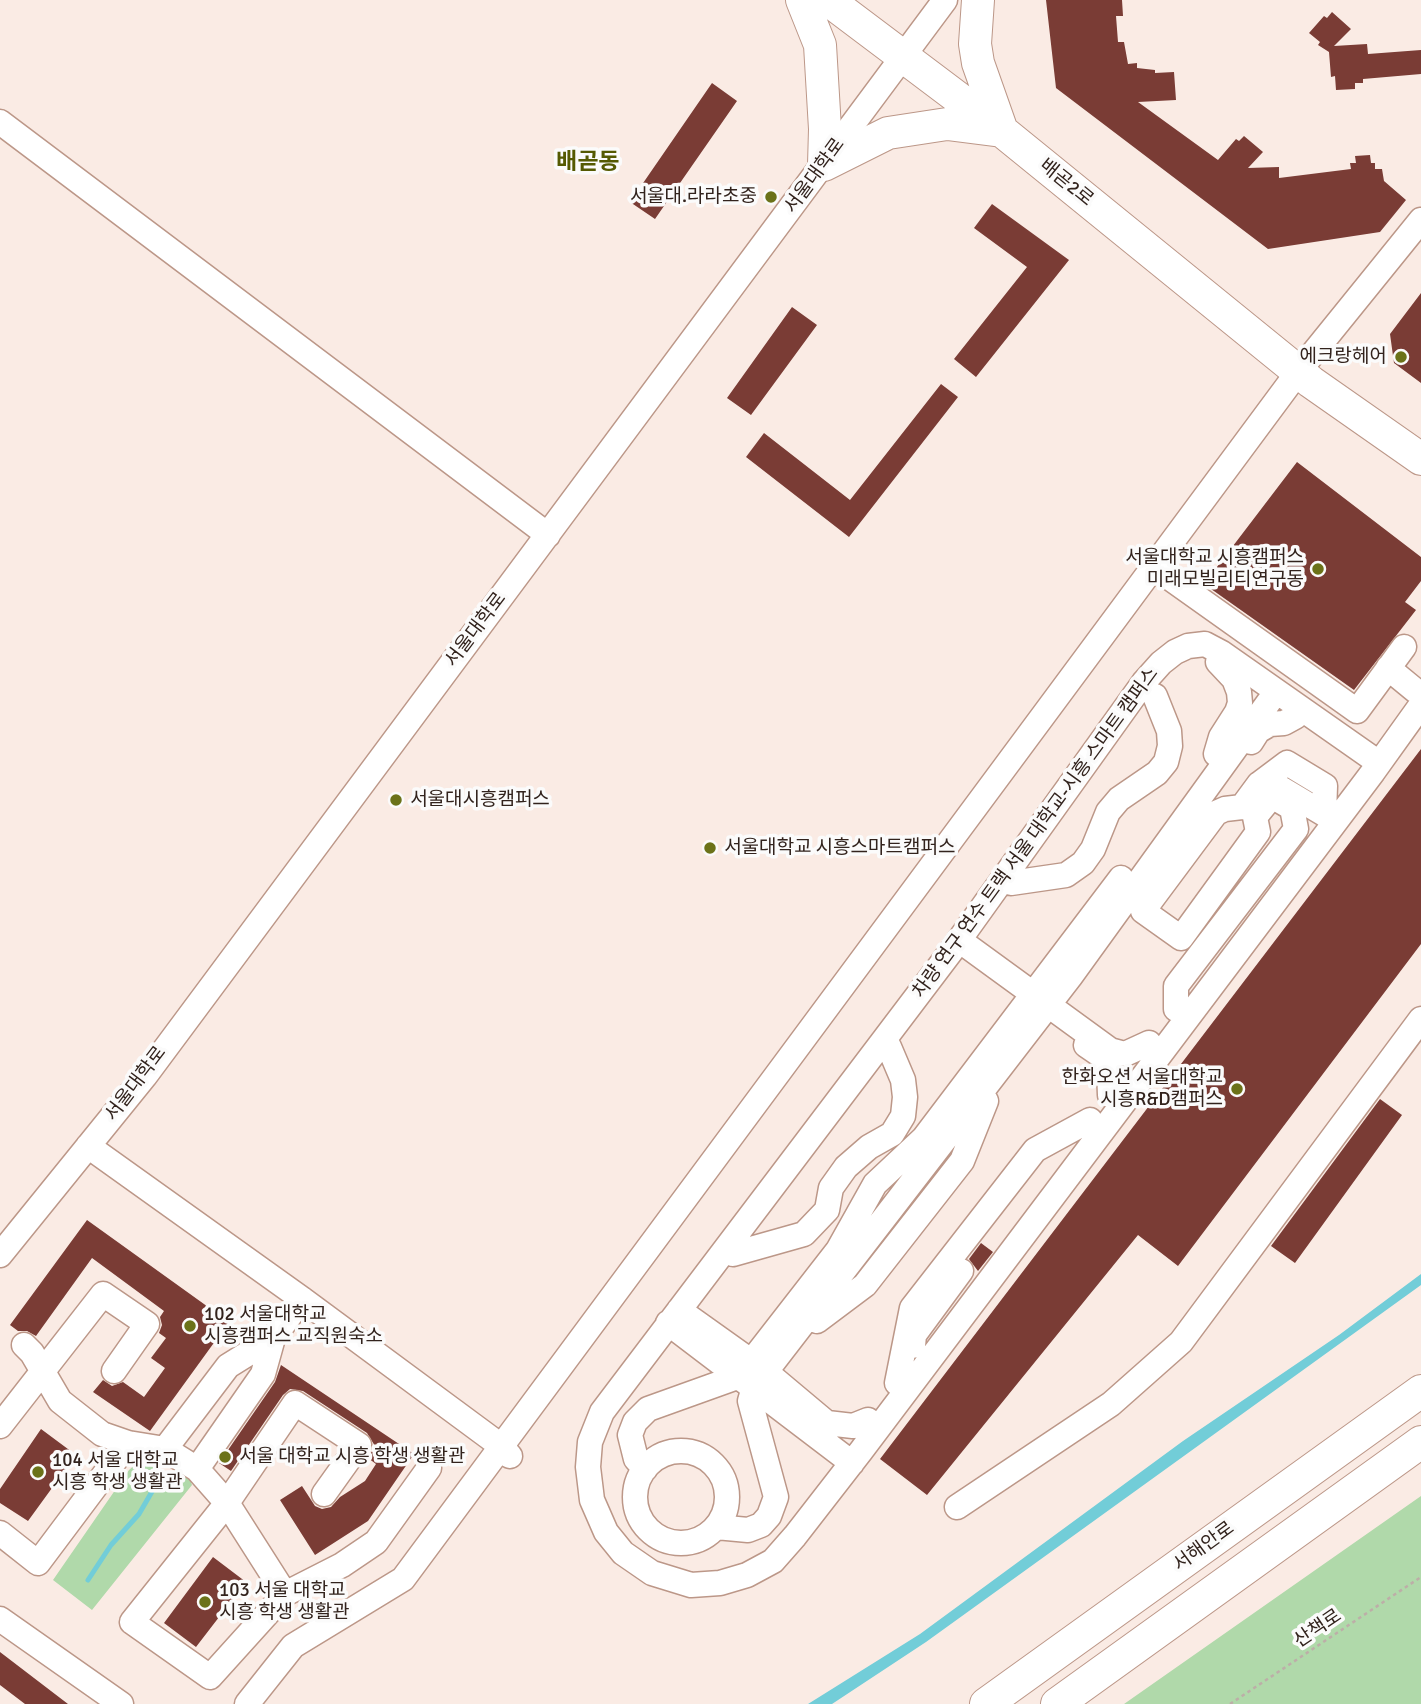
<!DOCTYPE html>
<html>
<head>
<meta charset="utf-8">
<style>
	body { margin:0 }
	canvas { display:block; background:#faebe4 }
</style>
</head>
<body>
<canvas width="1421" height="1704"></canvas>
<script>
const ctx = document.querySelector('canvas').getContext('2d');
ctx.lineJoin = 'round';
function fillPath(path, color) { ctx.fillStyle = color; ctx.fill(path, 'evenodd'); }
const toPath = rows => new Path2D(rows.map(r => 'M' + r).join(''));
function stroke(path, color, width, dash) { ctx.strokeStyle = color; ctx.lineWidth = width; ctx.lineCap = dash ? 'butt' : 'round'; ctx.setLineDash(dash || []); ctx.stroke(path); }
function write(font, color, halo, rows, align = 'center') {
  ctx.font = font + ' Signika,"Noto Sans KR",sans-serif'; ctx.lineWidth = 7; ctx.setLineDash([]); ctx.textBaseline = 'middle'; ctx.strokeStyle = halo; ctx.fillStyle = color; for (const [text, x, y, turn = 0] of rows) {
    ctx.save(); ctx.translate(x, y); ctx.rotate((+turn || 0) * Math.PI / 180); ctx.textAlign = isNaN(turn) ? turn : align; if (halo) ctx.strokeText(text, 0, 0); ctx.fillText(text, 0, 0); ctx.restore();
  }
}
const green = toPath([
	[139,1461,172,1475,188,1474,192,1485,92,1610,53,1580,129,1470],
	[1421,1496,1421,1704,1124,1704]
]);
const water = toPath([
	[1421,1274,1421,1285,926,1642,832,1704,808,1704,920,1634,1183,1441,1339,1335]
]);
const stream = toPath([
	[88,1580,111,1545,139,1514,157,1483]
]);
const building = toPath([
	[1046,0,1122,0,1123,16,1116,16,1118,42,1124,42,1128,64,1137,63,1137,68,1155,70,1155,73,1174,72,1176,100,1138,102,1218,160,1236,139,1239,141,1244,136,1263,152,1248,168,1279,167,1279,178,1351,169,1350,163,1356,163,1355,156,1370,155,1371,163,1375,163,1375,169,1382,169,1384,181,1406,200,1380,232,1268,249,1056,88],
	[1332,12,1351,29,1334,46,1367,44,1368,54,1421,50,1421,74,1363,79,1363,83,1355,83,1355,89,1336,90,1335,76,1331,77,1329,52,1318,45,1320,42,1309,33,1324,16,1327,18],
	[712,83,737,101,655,219,630,202],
	[992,204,1069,260,976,377,954,359,1027,267,974,228],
	[1421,293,1421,383,1394,363,1390,334],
	[792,307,817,325,751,415,727,398],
	[941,384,958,397,849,537,746,457,764,433,850,500],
	[1297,462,1421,557,1421,581,1405,602,1416,610,1354,690,1204,584],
	[1421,749,1421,944,1178,1266,1138,1235,927,1495,880,1459],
	[1380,1099,1402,1115,1295,1263,1271,1246],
	[87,1220,229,1322,150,1431,93,1392,103,1380,112,1386,123,1382,144,1397,165,1368,151,1358,166,1338,159,1333,162,1325,160,1317,164,1311,92,1258,36,1336,27,1331,18,1331,10,1325],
	[981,1243,993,1252,978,1271,969,1259],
	[281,1365,414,1454,368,1521,315,1555,280,1500,302,1486,315,1506,322,1509,331,1507,340,1497,365,1481,376,1464,368,1458,375,1446,367,1433,303,1391,290,1389,283,1395,231,1471,219,1463,275,1382],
	[41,1429,76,1455,28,1521,0,1503,0,1489],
	[213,1557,246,1582,196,1647,164,1623],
	[0,1652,68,1704,25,1704,0,1685]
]);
const path = toPath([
	[1230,1704,1421,1577]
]);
const minor = toPath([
	[0,122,548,535],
	[1167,576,1357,711,1404,647],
	[1388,668,1416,691],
	[1251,742,1258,731,1270,724,1284,723,1295,717],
	[1216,754,1221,737,1237,712,1240,703,1239,692,1234,679,1218,662],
	[1379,763,1222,653,1205,644,1188,646,1175,652,1161,663,1144,682,952,950,602,1412,590,1442,588,1467,592,1500,606,1532,623,1553,652,1573,691,1585,720,1583,747,1575,773,1561,795,1536,861,1451,1373,772,1421,705],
	[1011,883,1066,875,1083,863,1093,849,1108,812,1119,799,1157,773,1166,762,1170,746,1169,731,1155,696],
	[959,940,1110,1050,1125,1054,1149,1043],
	[1176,1009,1176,986,1296,829,1292,808,1275,798,1268,801,1255,817,1258,832,1181,938,1143,911,1216,813,1225,809,1242,807,1259,784,1272,783,1324,814,1325,786,1287,763,1259,784],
	[1086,1045,1105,1058,1109,1070,1110,1095],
	[88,1146,302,1299,501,1446,510,1456],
	[733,1254,804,1234,827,1210,831,1188,846,1167,869,1147,892,1134,903,1116,905,1097,903,1080,889,1047],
	[0,1255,145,1076,945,0],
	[679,1310,766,1372,828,1424],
	[817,1321,865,1285,962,1161,986,1101],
	[668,1323,852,1463],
	[24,1345,32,1353,60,1401,102,1434,128,1443,165,1449,197,1469,227,1503,285,1594],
	[913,1346,914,1335,961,1271],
	[897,1383,912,1308,1035,1150,1090,1120],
	[827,1423,853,1426,868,1420],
	[0,1426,103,1294,147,1324,114,1371],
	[165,1449,228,1366,273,1338],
	'635 1497a46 46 0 1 1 92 0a46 46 0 1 1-92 0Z',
	[197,1469,263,1374,273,1338,302,1299],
	[645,1469,636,1459,630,1435,635,1422,648,1409,740,1376,838,1250,875,1184,924,1138,1121,878],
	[324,1494,359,1445,295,1403,227,1503,132,1622,210,1677,285,1594,342,1565,376,1542,429,1468],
	[957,1507,1111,1404,1181,1342,1421,1019],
	[716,1527,748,1530,761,1525,769,1516,776,1497,750,1401,754,1387,1070,977,1276,692],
	[0,1533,38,1563,128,1443],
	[0,1619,121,1704],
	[247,1704,293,1646,403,1579,1298,372,1421,220]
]);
const major = toPath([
	[802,0,820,45,825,129,824,165,888,133,947,124,1002,131,978,63,975,44,978,0],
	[828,0,1002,131,1311,382,1421,459],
	[986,1704,1421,1391],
	[1057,1704,1421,1442]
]);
const markers = [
	[771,197,7,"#6b7219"],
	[1401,357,7,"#6b7219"],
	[1318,569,7,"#6b7219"],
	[396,800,7,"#6b7219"],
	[710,848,7,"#6b7219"],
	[1237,1089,7,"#6b7219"],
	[190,1326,7,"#6b7219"],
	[225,1457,7,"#6b7219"],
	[38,1472,7,"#6b7219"],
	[205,1602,7,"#6b7219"]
];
const streetNames = [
	["서울대학로",815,176,-54],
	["배곧2로",1066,183,39],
	["서울대학로",476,630,-53],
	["차량 연구 연수 트랙 서울 대학교-시흥 스마트 캠퍼스",1036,833,-54],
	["서울대학로",136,1084,-53],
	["서해안로",1204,1547,-36],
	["산책로",1318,1629,-34]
];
const poiNames = [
	["서울대.라라초중",757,197,"right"],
	["에크랑헤어",1387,357,"right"],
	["서울대학교 시흥캠퍼스",1304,558,"right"],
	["미래모빌리티연구동",1304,580,"right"],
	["서울대시흥캠퍼스",410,800],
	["서울대학교 시흥스마트캠퍼스",724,848],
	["한화오션 서울대학교",1223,1078,"right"],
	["시흥R&D캠퍼스",1223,1100,"right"],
	["102 서울대학교",204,1315],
	["시흥캠퍼스 교직원숙소",204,1337],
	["서울 대학교 시흥 학생 생활관",239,1457],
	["104 서울 대학교",52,1461],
	["시흥 학생 생활관",52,1483],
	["103 서울 대학교",219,1591],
	["시흥 학생 생활관",219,1613]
];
const quarterNames = [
	["배곧동",588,163]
];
fillPath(green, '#b0d9aa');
fillPath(water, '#72cdd8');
stroke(stream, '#72cdd8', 5);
fillPath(building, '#7a3c35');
stroke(minor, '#bc9788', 27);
stroke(major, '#bc9788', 34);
stroke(path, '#bdaea8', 2.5, [3.5, 3.5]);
stroke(minor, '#fff', 24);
stroke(major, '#fff', 32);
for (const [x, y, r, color] of markers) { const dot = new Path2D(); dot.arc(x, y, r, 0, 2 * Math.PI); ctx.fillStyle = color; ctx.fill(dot); stroke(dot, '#fbfbfb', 2.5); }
write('19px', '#32231d', '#fbfbfb', streetNames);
write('19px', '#32231d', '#fbfbfb', poiNames, 'left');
write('bold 23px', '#555a02', '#fbfbfb', quarterNames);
</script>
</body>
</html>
